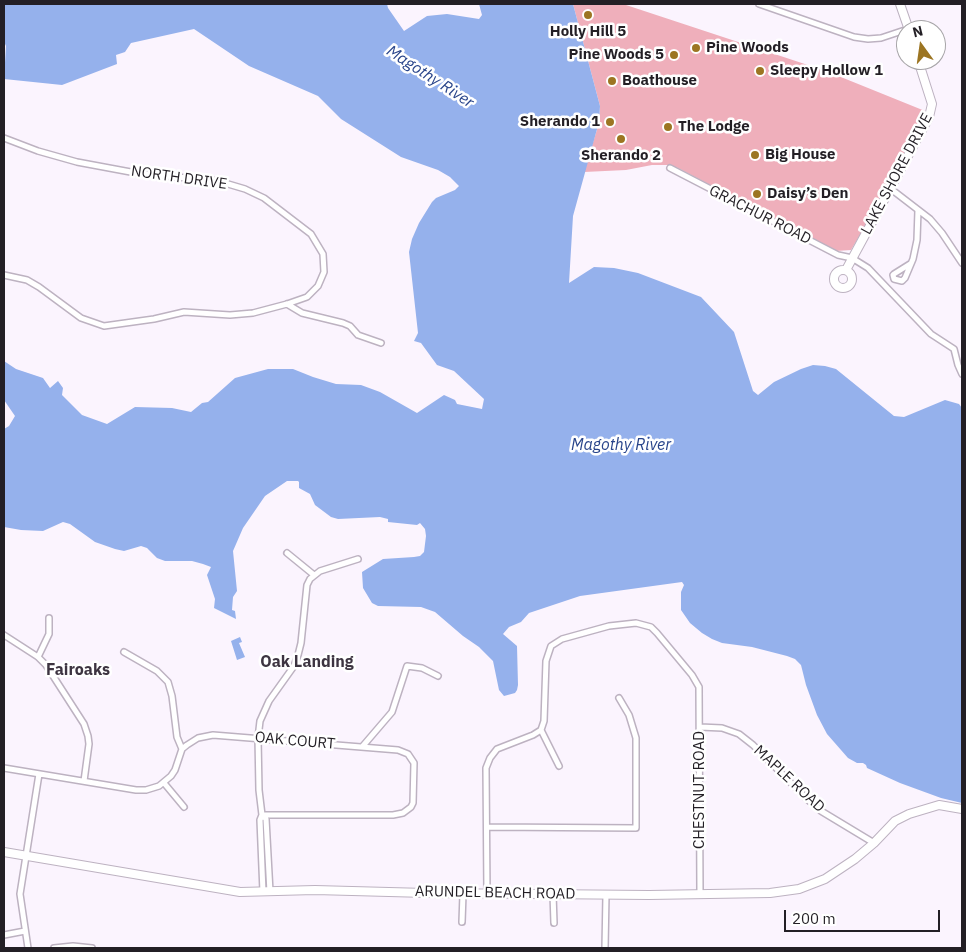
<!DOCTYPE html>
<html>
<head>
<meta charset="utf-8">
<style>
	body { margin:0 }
	#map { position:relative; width:966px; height:952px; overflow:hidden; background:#fbf4fe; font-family:"IBM Plex Sans",sans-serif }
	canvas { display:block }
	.frame { position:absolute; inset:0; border:5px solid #231f25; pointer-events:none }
	.north { position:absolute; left:896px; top:20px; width:50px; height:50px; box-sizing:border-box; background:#fff; border:1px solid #a7a5a8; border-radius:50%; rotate:346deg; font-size:14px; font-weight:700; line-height:20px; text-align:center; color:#231f25 }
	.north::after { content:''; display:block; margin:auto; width:18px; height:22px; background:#9c7522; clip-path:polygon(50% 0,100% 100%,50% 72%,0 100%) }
	.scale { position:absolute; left:784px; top:910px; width:156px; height:22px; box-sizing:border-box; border:2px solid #231f25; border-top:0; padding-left:6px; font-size:15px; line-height:18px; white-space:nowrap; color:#231f25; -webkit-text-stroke:4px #fff; paint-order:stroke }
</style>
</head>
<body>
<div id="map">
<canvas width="966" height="952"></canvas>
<div class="frame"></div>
<div class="north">N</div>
<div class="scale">200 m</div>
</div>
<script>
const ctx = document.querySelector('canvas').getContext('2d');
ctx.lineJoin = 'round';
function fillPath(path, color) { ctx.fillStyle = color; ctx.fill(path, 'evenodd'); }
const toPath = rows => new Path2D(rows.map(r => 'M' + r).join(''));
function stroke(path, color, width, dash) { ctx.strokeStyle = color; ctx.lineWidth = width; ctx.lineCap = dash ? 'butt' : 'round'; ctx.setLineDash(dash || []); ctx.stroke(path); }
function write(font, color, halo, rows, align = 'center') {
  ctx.font = font + ' "IBM Plex Sans",sans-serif'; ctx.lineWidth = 5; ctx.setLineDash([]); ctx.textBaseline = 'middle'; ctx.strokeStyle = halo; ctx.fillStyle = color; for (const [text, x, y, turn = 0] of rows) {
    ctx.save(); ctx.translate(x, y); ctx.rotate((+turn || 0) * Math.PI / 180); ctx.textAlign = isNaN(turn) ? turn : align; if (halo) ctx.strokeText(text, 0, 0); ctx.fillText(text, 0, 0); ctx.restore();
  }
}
const green = toPath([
	[573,4,623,4,826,71,925,111,893,179,851,250,836,251,678,168,669,165,652,165,626,170,584,172,599,123,600,106]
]);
const water = toPath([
	[4,4,387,4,388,8,404,31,427,16,447,14,479,19,482,15,479,4,573,4,600,106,599,122,573,216,569,283,594,267,614,268,638,273,701,297,734,332,753,391,758,395,774,382,801,369,813,365,825,366,836,369,894,416,904,417,945,400,959,404,962,408,962,803,941,798,900,783,867,768,866,765,863,763,857,763,848,758,827,734,817,715,806,685,801,665,795,659,787,656,752,647,722,643,712,639,702,633,690,623,681,610,681,592,684,585,682,582,580,596,529,613,521,622,509,627,503,634,517,646,518,685,517,690,515,693,504,696,499,690,493,661,479,647,463,636,435,612,421,607,378,606,372,603,363,588,362,572,383,559,414,557,420,556,424,552,426,536,425,529,420,523,417,525,388,522,388,519,380,517,338,519,331,517,315,505,310,494,299,488,299,482,298,481,287,481,265,496,243,528,233,551,237,591,233,597,232,610,235,611,236,619,214,608,215,599,207,575,211,567,203,564,192,561,165,561,157,558,147,548,141,546,124,551,115,549,95,542,70,524,63,522,43,531,21,530,4,527,4,429,9,426,15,416,4,400,4,361,16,369,43,378,50,388,58,381,63,388,62,395,82,415,107,424,135,407,172,408,191,412,202,403,208,402,235,378,268,369,293,369,313,377,336,384,361,385,380,392,417,413,444,395,455,400,457,404,482,409,484,399,454,371,437,365,421,343,414,341,418,333,409,252,412,239,419,223,432,202,436,198,455,190,459,186,450,177,438,170,401,157,341,119,318,96,249,66,194,29,131,43,125,52,116,55,117,64,62,85,4,79,6,46,4,42],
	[240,637,242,642,239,643,245,657,237,660,231,641]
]);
const street = toPath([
	[759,4,854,37,868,39,881,38,908,29],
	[4,138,38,151,77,162,136,173,218,181,245,189,264,198,311,234,323,254,324,272,318,286,307,297,287,304,253,313,230,315,184,312,154,319,104,326,81,318,39,287,27,280,4,275],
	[670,168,838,255,852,258,868,268,931,334,954,349,958,365,962,374],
	[891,189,930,219,942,233,962,263],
	[910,264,894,274,893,275,894,279,902,281,905,278,913,259,917,240,918,210],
	[287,304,302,313,343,323,350,326,358,335,381,343],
	[287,553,314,575],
	[4,635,38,657,46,665,84,724,88,736,89,744,84,781],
	[124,652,157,671,168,682,172,696,177,737,182,749],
	[38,657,49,634,49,618],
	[700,727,722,728,739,734,753,745,808,800,821,811,874,843],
	[541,730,559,766],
	[362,747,392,712,407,666,422,668,438,676],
	[4,768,136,790,146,790,159,786,171,776,175,770,182,749,187,745,198,738,213,735,398,750,408,754,414,763,413,803,411,807,403,813,393,815,262,815],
	[164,783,184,807],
	[262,815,260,820,263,892],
	[487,827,636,828,636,738,629,715,619,698],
	[270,892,266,819,262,815,259,790,258,738,260,721,269,701,294,666,298,655,301,643,307,585,310,579,320,571,358,559],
	[487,894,486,768,490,758,497,749,533,735,541,730,544,721,546,661,551,646,562,639,609,626,636,623,651,627,657,633,692,675,699,687,700,894],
	[553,894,554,923],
	[462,922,463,894],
	[4,935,25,931],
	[28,948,20,894,39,774],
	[54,948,73,946,92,948],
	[605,948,606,895]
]);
const secondary = toPath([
	[900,4,909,30],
	[846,270,929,117,932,104,918,60],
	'834 279a9 9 0 1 1 18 0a9 9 0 1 1-18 0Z',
	[4,852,240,892,315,890,426,893,649,895,770,893,799,889,825,879,855,859,874,843,895,821,909,814,939,805,962,809]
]);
const markers = [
	[588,15,5,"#9c7522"],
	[696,48,5,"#9c7522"],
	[674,55,5,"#9c7522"],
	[760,71,5,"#9c7522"],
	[612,81,5,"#9c7522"],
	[610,122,5,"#9c7522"],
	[668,127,5,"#9c7522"],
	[621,139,5,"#9c7522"],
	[755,155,5,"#9c7522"],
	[757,194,5,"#9c7522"]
];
const poiNames = [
	["Holly Hill 5",588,32,"center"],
	["Pine Woods",706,48],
	["Pine Woods 5",664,55,"right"],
	["Sleepy Hollow 1",770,71],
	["Boathouse",622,81],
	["Sherando 1",600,122,"right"],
	["The Lodge",678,127],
	["Big House",765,155],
	["Sherando 2",621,156,"center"],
	["Daisy’s Den",767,194]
];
const streetNames = [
	["LAKE SHORE DRIVE",897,174,-62],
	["NORTH DRIVE",179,178,8],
	["GRACHUR ROAD",760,215,27],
	["OAK COURT",295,741,5],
	["MAPLE ROAD",789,779,43],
	["CHESTNUT ROAD",700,790,-90],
	["ARUNDEL BEACH ROAD",495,893,1]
];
const waterNames = [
	["Magothy River",430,77,33],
	["Magothy River",621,445]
];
const neighbourhoodNames = [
	["Oak Landing",307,662],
	["Fairoaks",78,670]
];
fillPath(green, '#efafbb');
fillPath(water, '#95b1ec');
stroke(street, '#bdb2c1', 8);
stroke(secondary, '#bdb2c1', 10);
stroke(street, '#fff', 5);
stroke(secondary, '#fff', 8);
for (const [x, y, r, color] of markers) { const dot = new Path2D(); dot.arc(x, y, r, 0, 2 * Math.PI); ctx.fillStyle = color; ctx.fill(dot); stroke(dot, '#fff', 2); }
write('bold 15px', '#231f25', '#fff', poiNames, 'left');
write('15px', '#231f25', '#fff', streetNames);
write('italic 16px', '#28448a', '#fff', waterNames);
write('bold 16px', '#3d3441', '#fff', neighbourhoodNames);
</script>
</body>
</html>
